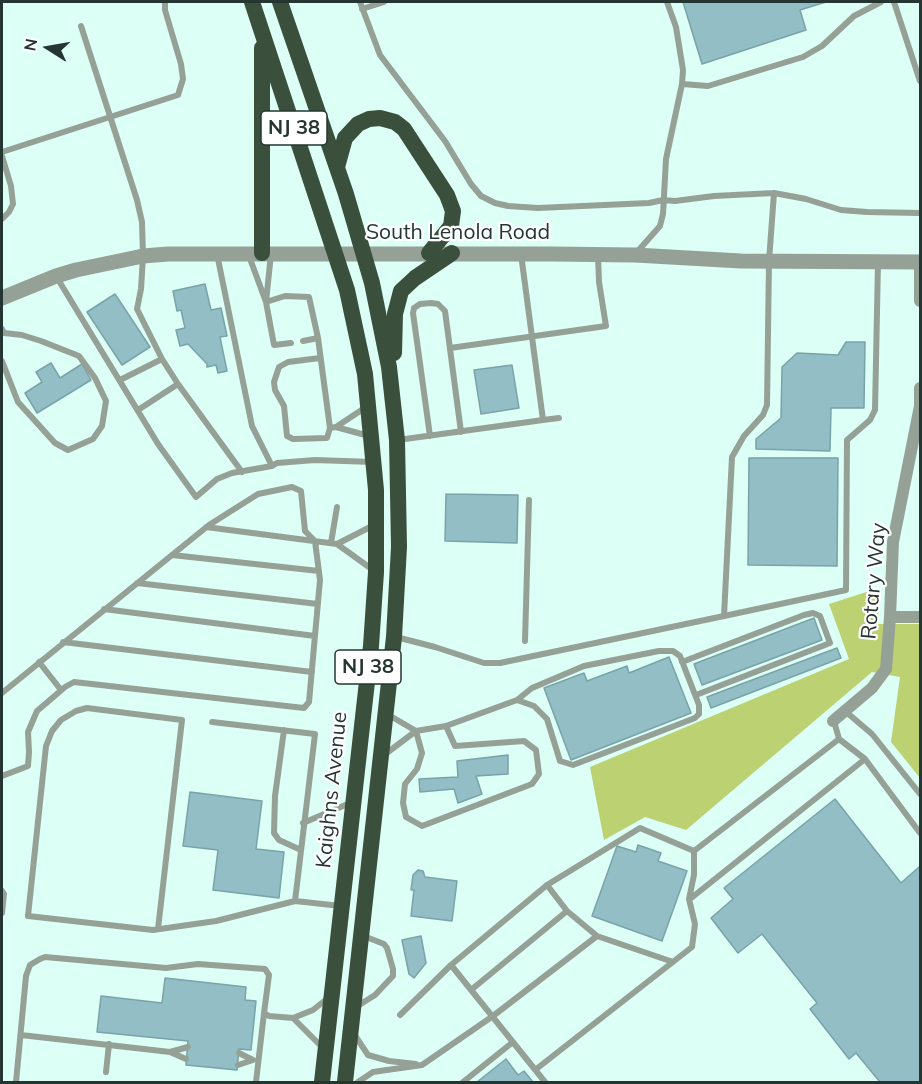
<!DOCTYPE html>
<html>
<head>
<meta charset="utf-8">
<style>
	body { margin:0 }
	#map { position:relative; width:922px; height:1084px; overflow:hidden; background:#dcfff6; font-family:Mulish,sans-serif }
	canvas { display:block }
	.frame { position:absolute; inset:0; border:3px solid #253632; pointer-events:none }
	.north { position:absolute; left:18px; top:18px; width:60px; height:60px; -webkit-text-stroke:4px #fff; paint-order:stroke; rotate:281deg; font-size:16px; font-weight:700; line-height:24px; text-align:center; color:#253632 }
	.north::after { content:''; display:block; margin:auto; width:21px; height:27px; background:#253632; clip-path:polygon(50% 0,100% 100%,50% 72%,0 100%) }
</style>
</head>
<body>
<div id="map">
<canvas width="922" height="1084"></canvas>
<div class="frame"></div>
<div class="north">N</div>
</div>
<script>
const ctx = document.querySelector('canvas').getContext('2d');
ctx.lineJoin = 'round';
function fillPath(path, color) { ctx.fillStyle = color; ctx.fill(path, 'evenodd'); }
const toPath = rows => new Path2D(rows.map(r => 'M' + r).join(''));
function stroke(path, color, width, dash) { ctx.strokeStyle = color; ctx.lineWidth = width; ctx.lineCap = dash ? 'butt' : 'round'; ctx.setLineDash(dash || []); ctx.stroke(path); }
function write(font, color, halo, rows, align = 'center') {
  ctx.font = font + ' Mulish,sans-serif'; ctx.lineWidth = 4.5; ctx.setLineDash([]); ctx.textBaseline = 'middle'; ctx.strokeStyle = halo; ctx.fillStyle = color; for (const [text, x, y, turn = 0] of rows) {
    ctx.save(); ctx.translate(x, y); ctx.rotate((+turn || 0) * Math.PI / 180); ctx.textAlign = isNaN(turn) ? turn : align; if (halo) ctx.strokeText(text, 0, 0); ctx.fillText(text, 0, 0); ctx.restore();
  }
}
const forest = toPath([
	[879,588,878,624,920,624,920,778,891,742,900,677,872,672,686,830,645,817,604,840,590,767,849,659,829,604]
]);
const building = toPath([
	[683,2,826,2,800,10,806,30,702,64,683,2],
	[205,284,211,310,221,308,227,336,220,337,227,371,218,373,216,365,207,367,207,364,188,344,180,346,176,330,185,328,181,310,177,311,173,291,205,284],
	[115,294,150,347,122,365,87,312,115,294],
	[846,342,865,342,864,408,831,408,830,451,756,449,756,439,781,418,782,367,797,353,838,355,846,342],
	[51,363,60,378,82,364,91,380,37,413,25,393,42,382,36,372,51,363],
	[512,365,519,408,481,414,474,370,512,365],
	[749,458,838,458,837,566,748,565,749,458],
	[446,494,518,495,517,543,445,541,446,494],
	[814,618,822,640,702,685,694,664,814,618],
	[837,648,841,658,711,708,707,697,837,648],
	[669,657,691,713,571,760,544,688,584,673,587,681,627,666,629,673,669,657],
	[508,755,508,774,476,776,482,794,458,803,454,789,420,792,419,779,458,777,457,761,508,755],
	[190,792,262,801,256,849,284,852,279,898,213,890,218,850,183,846,190,792],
	[835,799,901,883,919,867,920,870,920,1082,880,1082,856,1053,849,1059,810,1009,817,1003,762,934,738,953,711,918,733,899,724,888,835,799],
	[638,845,661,853,658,861,687,871,662,941,592,916,617,846,636,852,638,845],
	[418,870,423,871,425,877,457,881,452,921,411,916,414,890,411,890,413,875,418,870],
	[421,936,426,963,414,978,409,974,402,940,421,936],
	[165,978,246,987,245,1000,256,1001,251,1050,239,1049,237,1070,186,1065,188,1041,97,1032,101,996,162,1003,165,978],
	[506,1059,518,1075,524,1071,533,1082,477,1082,506,1059]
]);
const service = toPath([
	[360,2,380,55,445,141,471,184,481,196,495,203,508,206,538,208,649,203,663,200,675,201,714,196,774,193,806,199,841,210,867,212,920,213],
	[894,2,920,81],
	[362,9,384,2],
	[81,26,137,200,142,222,143,256,141,289,137,309,162,359,178,384,242,472],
	[682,84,708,86,803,57,822,46,854,16,881,2],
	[2,152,178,95,183,79,181,64,165,10,165,2],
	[2,156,11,186,13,204,9,212,2,219],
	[637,252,660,226,663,214,666,159,682,84,683,70,676,27,667,2],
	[217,254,252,426,272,466],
	[249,256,266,302,271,254],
	[56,276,158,444,196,497,217,479,232,473,272,466,277,463,315,460,373,462],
	[2,329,4,333,22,335,41,341,79,356,95,378,106,401,102,426,93,439,68,450,55,443,18,402,2,361],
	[303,341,318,338],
	[291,343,274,345,266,302,285,296,309,297,318,338,330,428,336,427],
	[450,348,606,326,599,282,598,255],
	[320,358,288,362,279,367,274,382,275,390,284,406,287,436,293,439,327,438,330,428],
	[120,380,162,359],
	[366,407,336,427,369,436],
	[138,410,178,384],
	[543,420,559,418],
	[430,436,413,313,414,308,420,304,431,303,438,304,445,311,461,432],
	[398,440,543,420,521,254],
	[206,527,337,544,373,570],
	[331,543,337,507],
	[337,544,374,525],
	[172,555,319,571],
	[137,583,318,604],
	[104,609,315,636],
	[724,616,846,590,847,440,870,420,875,410,878,262],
	[396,637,435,647,484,663,500,663,724,616,732,457,744,436,763,415,767,405,769,261,774,193],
	[525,641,529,500],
	[63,642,312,672],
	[39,662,61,690],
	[682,662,804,615,813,613,820,616,830,643,696,695],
	[2,693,209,525,258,494,292,487,301,491,305,531,315,541,320,580,309,702,304,708,74,682,65,687,37,711,28,732,29,752,28,766,2,776],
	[845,711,872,734,920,794],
	[212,722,315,734,295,901,341,906],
	[446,726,517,700,532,688,584,666,659,651,673,651,680,656,699,705,699,714,695,718,573,765,560,761,547,719,534,706,517,700],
	[446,726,455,746,524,741,536,750,539,774,532,784,422,826,406,817,403,803,405,784,417,769,422,753,416,731,446,726],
	[284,730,275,796,274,833,279,840,301,850],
	[839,739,865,759,920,833],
	[384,755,416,731,387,714],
	[303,823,350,803],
	[547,885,567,911],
	[2,891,4,894,2,913],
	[690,899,865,759],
	[158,929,182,720,87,708,76,711,61,720,52,731,46,746,28,916,153,930,216,921,295,901],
	[471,990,567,911,597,936],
	[356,1007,375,995,393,976,393,969,387,948,384,944,361,935],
	[400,1015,451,965],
	[354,1034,368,1055,389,1061,416,1064],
	[21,1035,170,1052],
	[323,1048,293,1018,313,1010,328,998],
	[186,1059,170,1052,188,1047],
	[238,1065,253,1060,239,1053],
	[535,1070,692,947,695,924,689,899,694,875,694,851,839,739,834,721],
	[106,1072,109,1044],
	[16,1082,26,976,30,965,40,959,45,957,166,968,198,964,265,969,269,975,264,1013,269,1016,293,1018],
	[256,1082,264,1013],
	[358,1082,373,1072,422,1065,493,1016,597,936,673,962],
	[463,1082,513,1042],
	[545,1082,451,965,547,885,640,828,694,851]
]);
const minor = toPath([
	[920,262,920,301],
	[890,617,920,617],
	[833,721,872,688,886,669,890,617,893,542,920,406,920,388]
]);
const tertiary = toPath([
	[2,298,56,276,76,270,143,256,168,254,552,254,635,255,741,261,920,262]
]);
const trunk = toPath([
	[252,2,347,290,365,374,376,490,376,572,371,646,322,1082],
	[280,2,346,194,372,283,389,367,397,440,399,547,394,637,345,1082],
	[337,167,345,138,358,124,369,119,380,118,395,122,404,129,447,195,453,211,451,226,429,253],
	[262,253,262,48],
	[394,353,395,314,401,291,415,278,452,253]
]);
const shields = [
	[294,128,66],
	[368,667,66]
];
const shieldNames = [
	["NJ 38",294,128],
	["NJ 38",368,667]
];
const streetNames = [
	["South Lenola Road",458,233],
	["Rotary Way",874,581,-85],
	["Kaighns Avenue",332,790,-84]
];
fillPath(forest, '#bcd172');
fillPath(building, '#93bec5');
stroke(building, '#78a3a9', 1.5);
stroke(service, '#95a196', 6);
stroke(minor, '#95a196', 12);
stroke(tertiary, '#95a196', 15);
stroke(trunk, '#3a503d', 16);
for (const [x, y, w] of shields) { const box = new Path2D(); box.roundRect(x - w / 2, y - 17, w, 34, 4.5); ctx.fillStyle = '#fff'; ctx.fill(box); stroke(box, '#253632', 1.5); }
write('bold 20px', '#253632', null, shieldNames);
write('21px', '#253632', '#fff', streetNames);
</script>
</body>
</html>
